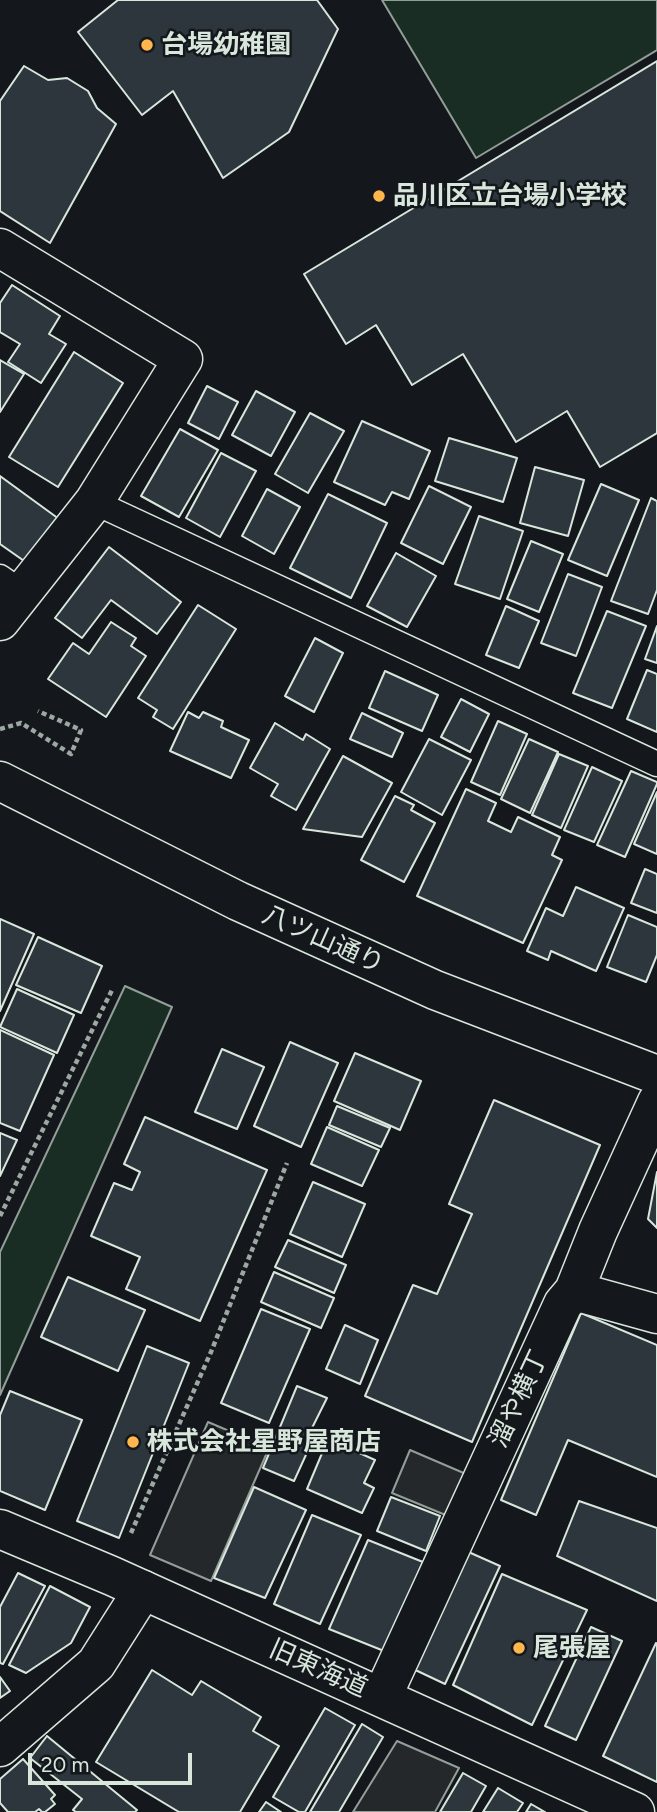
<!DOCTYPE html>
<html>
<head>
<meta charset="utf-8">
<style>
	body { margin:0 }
	#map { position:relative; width:657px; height:1812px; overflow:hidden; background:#14181c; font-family:Figtree,sans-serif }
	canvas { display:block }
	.scale { position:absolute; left:28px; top:1753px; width:164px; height:32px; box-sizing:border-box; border:4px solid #d8e6dc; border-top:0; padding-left:9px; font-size:21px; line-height:24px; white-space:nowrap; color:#d8e6dc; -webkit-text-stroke:5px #14181c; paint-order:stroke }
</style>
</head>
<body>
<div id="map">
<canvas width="657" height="1812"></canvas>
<div class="scale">20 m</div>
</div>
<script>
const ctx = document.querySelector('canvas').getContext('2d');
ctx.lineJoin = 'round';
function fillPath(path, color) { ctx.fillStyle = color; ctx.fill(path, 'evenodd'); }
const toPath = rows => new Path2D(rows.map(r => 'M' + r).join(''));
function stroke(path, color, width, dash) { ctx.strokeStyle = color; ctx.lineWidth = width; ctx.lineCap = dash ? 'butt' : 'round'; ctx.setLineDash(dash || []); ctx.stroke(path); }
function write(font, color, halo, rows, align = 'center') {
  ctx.font = font + ' Figtree,"Noto Sans JP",sans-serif'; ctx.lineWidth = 5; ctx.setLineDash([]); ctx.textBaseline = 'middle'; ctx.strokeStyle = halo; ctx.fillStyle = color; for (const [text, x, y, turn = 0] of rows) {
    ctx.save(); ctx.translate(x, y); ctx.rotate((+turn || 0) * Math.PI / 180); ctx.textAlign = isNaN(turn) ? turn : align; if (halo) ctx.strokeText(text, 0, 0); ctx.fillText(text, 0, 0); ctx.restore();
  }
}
const green = toPath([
	[382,0,657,0,657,50,476,158,382,0],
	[125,986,172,1007,0,1395,0,1252,125,986]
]);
const parking = toPath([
	[208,1422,269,1448,211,1581,150,1555,208,1422],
	[410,1450,466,1474,448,1516,392,1493,410,1450],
	[397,1741,459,1768,435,1812,353,1812,397,1741]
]);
const building = toPath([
	[118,0,317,0,338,29,289,132,223,178,173,91,142,115,78,32,118,0],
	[657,61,657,433,600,467,567,411,516,442,463,354,412,385,376,325,346,344,304,274,657,61],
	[24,66,48,80,67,78,88,91,97,108,116,124,50,243,0,211,0,101,24,66],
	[12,285,60,316,49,334,66,344,41,383,8,362,20,344,0,332,0,303,12,285],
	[74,352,123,383,58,487,9,457,74,352],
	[0,360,24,374,0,412,0,360],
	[207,386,238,402,219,439,188,423,207,386],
	[256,391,295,412,271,456,232,435,256,391],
	[310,413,344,431,308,493,275,474,310,413],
	[362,421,430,451,409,499,392,492,385,505,334,482,362,421],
	[180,429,218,450,179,517,141,496,180,429],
	[449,438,517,458,503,502,435,481,449,438],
	[221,453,256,471,220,537,186,518,221,453],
	[535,467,584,480,568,536,520,523,535,467],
	[0,476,59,519,27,563,0,544,0,476],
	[601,484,639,500,607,576,568,560,601,484],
	[429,486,471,507,443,564,401,543,429,486],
	[267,489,300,507,274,554,242,536,267,489],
	[328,494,387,523,351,598,290,568,328,494],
	[651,498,657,501,657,590,648,614,611,601,651,498],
	[479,516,523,531,500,599,455,584,479,516],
	[531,541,563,554,539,612,507,599,531,541],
	[109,547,181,602,157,634,111,600,82,638,55,618,109,547],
	[396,553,436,576,407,627,367,606,396,553],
	[568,574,602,587,576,656,541,643,568,574],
	[198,605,236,629,173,729,153,717,157,710,138,698,198,605],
	[506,606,539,621,519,668,486,655,506,606],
	[607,611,646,626,612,708,573,693,607,611],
	[111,622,136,638,131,646,146,656,106,717,48,679,73,643,89,654,111,622],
	[657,626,657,663,645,659,657,626],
	[315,638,343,653,314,712,285,696,315,638],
	[647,670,657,674,657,732,627,719,647,670],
	[385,671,438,695,422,731,369,708,385,671],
	[461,699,489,714,470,752,441,737,461,699],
	[188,712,199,718,203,712,223,721,221,727,249,740,231,778,170,751,188,712],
	[362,713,403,733,392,757,350,739,362,713],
	[498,721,527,734,500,795,471,782,498,721],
	[275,723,303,740,306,734,330,749,296,810,271,796,278,784,250,768,275,723],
	[429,739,471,760,442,815,401,792,429,739],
	[529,739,558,752,530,813,501,799,529,739],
	[559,754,588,766,561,828,532,815,559,754],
	[343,756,392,783,362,837,303,829,343,756],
	[592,767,622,781,594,842,564,830,592,767],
	[631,771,657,782,657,784,625,857,597,845,631,771],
	[466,789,496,803,488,821,511,832,518,817,560,837,552,855,562,860,523,943,417,896,466,789],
	[657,792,657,854,634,844,657,792],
	[395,796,414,805,411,810,435,823,404,882,361,860,395,796],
	[645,869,657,874,657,913,631,903,645,869],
	[576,887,624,908,596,971,551,951,548,960,527,951,546,908,563,916,576,887],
	[628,915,657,927,657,955,646,982,607,967,628,915],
	[0,919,34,934,0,1011,0,919],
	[38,937,102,966,81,1013,16,985,38,937],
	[17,989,74,1015,57,1053,0,1027,17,989],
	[0,1030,54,1055,20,1131,0,1123,0,1030],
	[290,1042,338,1063,301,1147,254,1126,290,1042],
	[222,1049,264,1067,237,1129,195,1112,222,1049],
	[355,1053,421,1081,400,1130,334,1101,355,1053],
	[494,1100,600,1145,472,1442,365,1396,413,1285,437,1294,472,1214,449,1204,494,1100],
	[337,1106,390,1128,381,1147,329,1125,337,1106],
	[145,1117,267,1170,200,1321,126,1289,140,1257,91,1236,114,1183,132,1190,140,1172,124,1164,145,1117],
	[327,1127,379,1150,362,1186,311,1164,327,1127],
	[0,1133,17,1140,0,1176,0,1133],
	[657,1172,657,1228,648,1219,657,1172],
	[313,1182,365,1204,342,1257,290,1234,313,1182],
	[288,1240,346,1265,334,1293,275,1267,288,1240],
	[274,1272,334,1298,321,1328,261,1302,274,1272],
	[68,1277,145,1310,118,1371,41,1337,68,1277],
	[261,1309,310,1329,269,1423,221,1403,261,1309],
	[581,1313,657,1345,657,1477,568,1440,536,1515,501,1500,581,1313],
	[345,1325,378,1340,360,1384,326,1369,345,1325],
	[147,1346,189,1363,119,1538,77,1521,147,1346],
	[297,1386,327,1398,311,1430,316,1433,294,1481,263,1468,297,1386],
	[10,1391,82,1420,45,1510,0,1491,0,1415,10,1391],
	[328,1439,375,1460,364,1483,374,1488,362,1513,307,1489,328,1439],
	[254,1487,306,1510,265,1598,214,1578,254,1487],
	[391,1497,440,1516,426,1551,377,1531,391,1497],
	[579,1501,657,1528,657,1601,557,1556,579,1501],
	[312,1515,361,1535,320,1624,274,1604,312,1515],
	[368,1540,423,1562,384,1651,329,1629,368,1540],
	[464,1550,500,1566,445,1684,409,1667,464,1550],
	[18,1573,45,1586,3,1664,0,1663,0,1607,18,1573],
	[502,1574,587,1610,532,1725,453,1685,502,1574],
	[50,1586,90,1607,71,1643,26,1673,9,1665,50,1586],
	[591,1627,622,1641,576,1740,545,1726,591,1627],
	[656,1643,657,1644,657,1782,603,1756,656,1643],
	[152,1670,192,1695,201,1681,261,1717,253,1731,279,1746,240,1812,179,1812,96,1762,152,1670],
	[0,1677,10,1691,0,1698,0,1677],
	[325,1708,355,1725,305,1812,299,1812,273,1797,325,1708],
	[362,1724,383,1737,339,1812,310,1812,362,1724],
	[47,1736,137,1810,135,1812,76,1812,73,1810,82,1799,30,1758,47,1736],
	[23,1759,55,1795,51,1799,55,1804,45,1812,42,1812,39,1809,35,1812,8,1812,0,1803,0,1779,23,1759],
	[463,1773,486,1786,471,1812,440,1812,463,1773],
	[498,1788,523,1803,517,1812,483,1812,498,1788],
	[266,1802,281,1812,259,1812,266,1802],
	[531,1804,545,1812,526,1812,531,1804]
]);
const path = toPath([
	[0,729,21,723,71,754,81,730,38,711],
	[0,1216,113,988],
	[131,1533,211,1352,287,1163]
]);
const service = toPath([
	[94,502,657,764],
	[0,577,23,593]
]);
const minor = toPath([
	[0,248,183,359,94,502,0,621],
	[574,1291,657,1314],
	[382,1697,563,1304,574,1291,598,1231,657,1102],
	[0,1747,96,1664,143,1590]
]);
const tertiary = toPath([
	[0,781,238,901,435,990,657,1075],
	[0,1529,112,1576,635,1812]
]);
const markers = [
	[147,45,7,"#ffb74d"],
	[379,196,7,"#ffb74d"],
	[133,1442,7,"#ffb74d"],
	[519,1648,7,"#ffb74d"]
];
const poiNames = [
	["台場幼稚園",161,45],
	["品川区立台場小学校",393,196],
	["株式会社星野屋商店",147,1442],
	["尾張屋",533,1648]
];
const streetNames = [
	["八ツ山通り",323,940,24],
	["溜や横丁",519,1399,-65],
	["旧東海道",318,1669,24]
];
fillPath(green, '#1a2d24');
stroke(green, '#939e99', 2);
fillPath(parking, '#24282b');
stroke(parking, '#939e99', 2);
fillPath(building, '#2c363c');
stroke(building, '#d8e6dc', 2);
stroke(service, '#d8e6dc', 27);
stroke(minor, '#d8e6dc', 41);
stroke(tertiary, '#d8e6dc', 41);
stroke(path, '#9da8a2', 4.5, [5, 3.5]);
stroke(service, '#14181c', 24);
stroke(minor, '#14181c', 38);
stroke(tertiary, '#14181c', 38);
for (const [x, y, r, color] of markers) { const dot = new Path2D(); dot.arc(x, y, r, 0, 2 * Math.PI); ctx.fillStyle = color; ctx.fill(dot); stroke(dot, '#14181c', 2.5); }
write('bold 26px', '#d8e6dc', '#14181c', poiNames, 'left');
write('26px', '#d8e6dc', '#14181c', streetNames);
</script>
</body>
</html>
